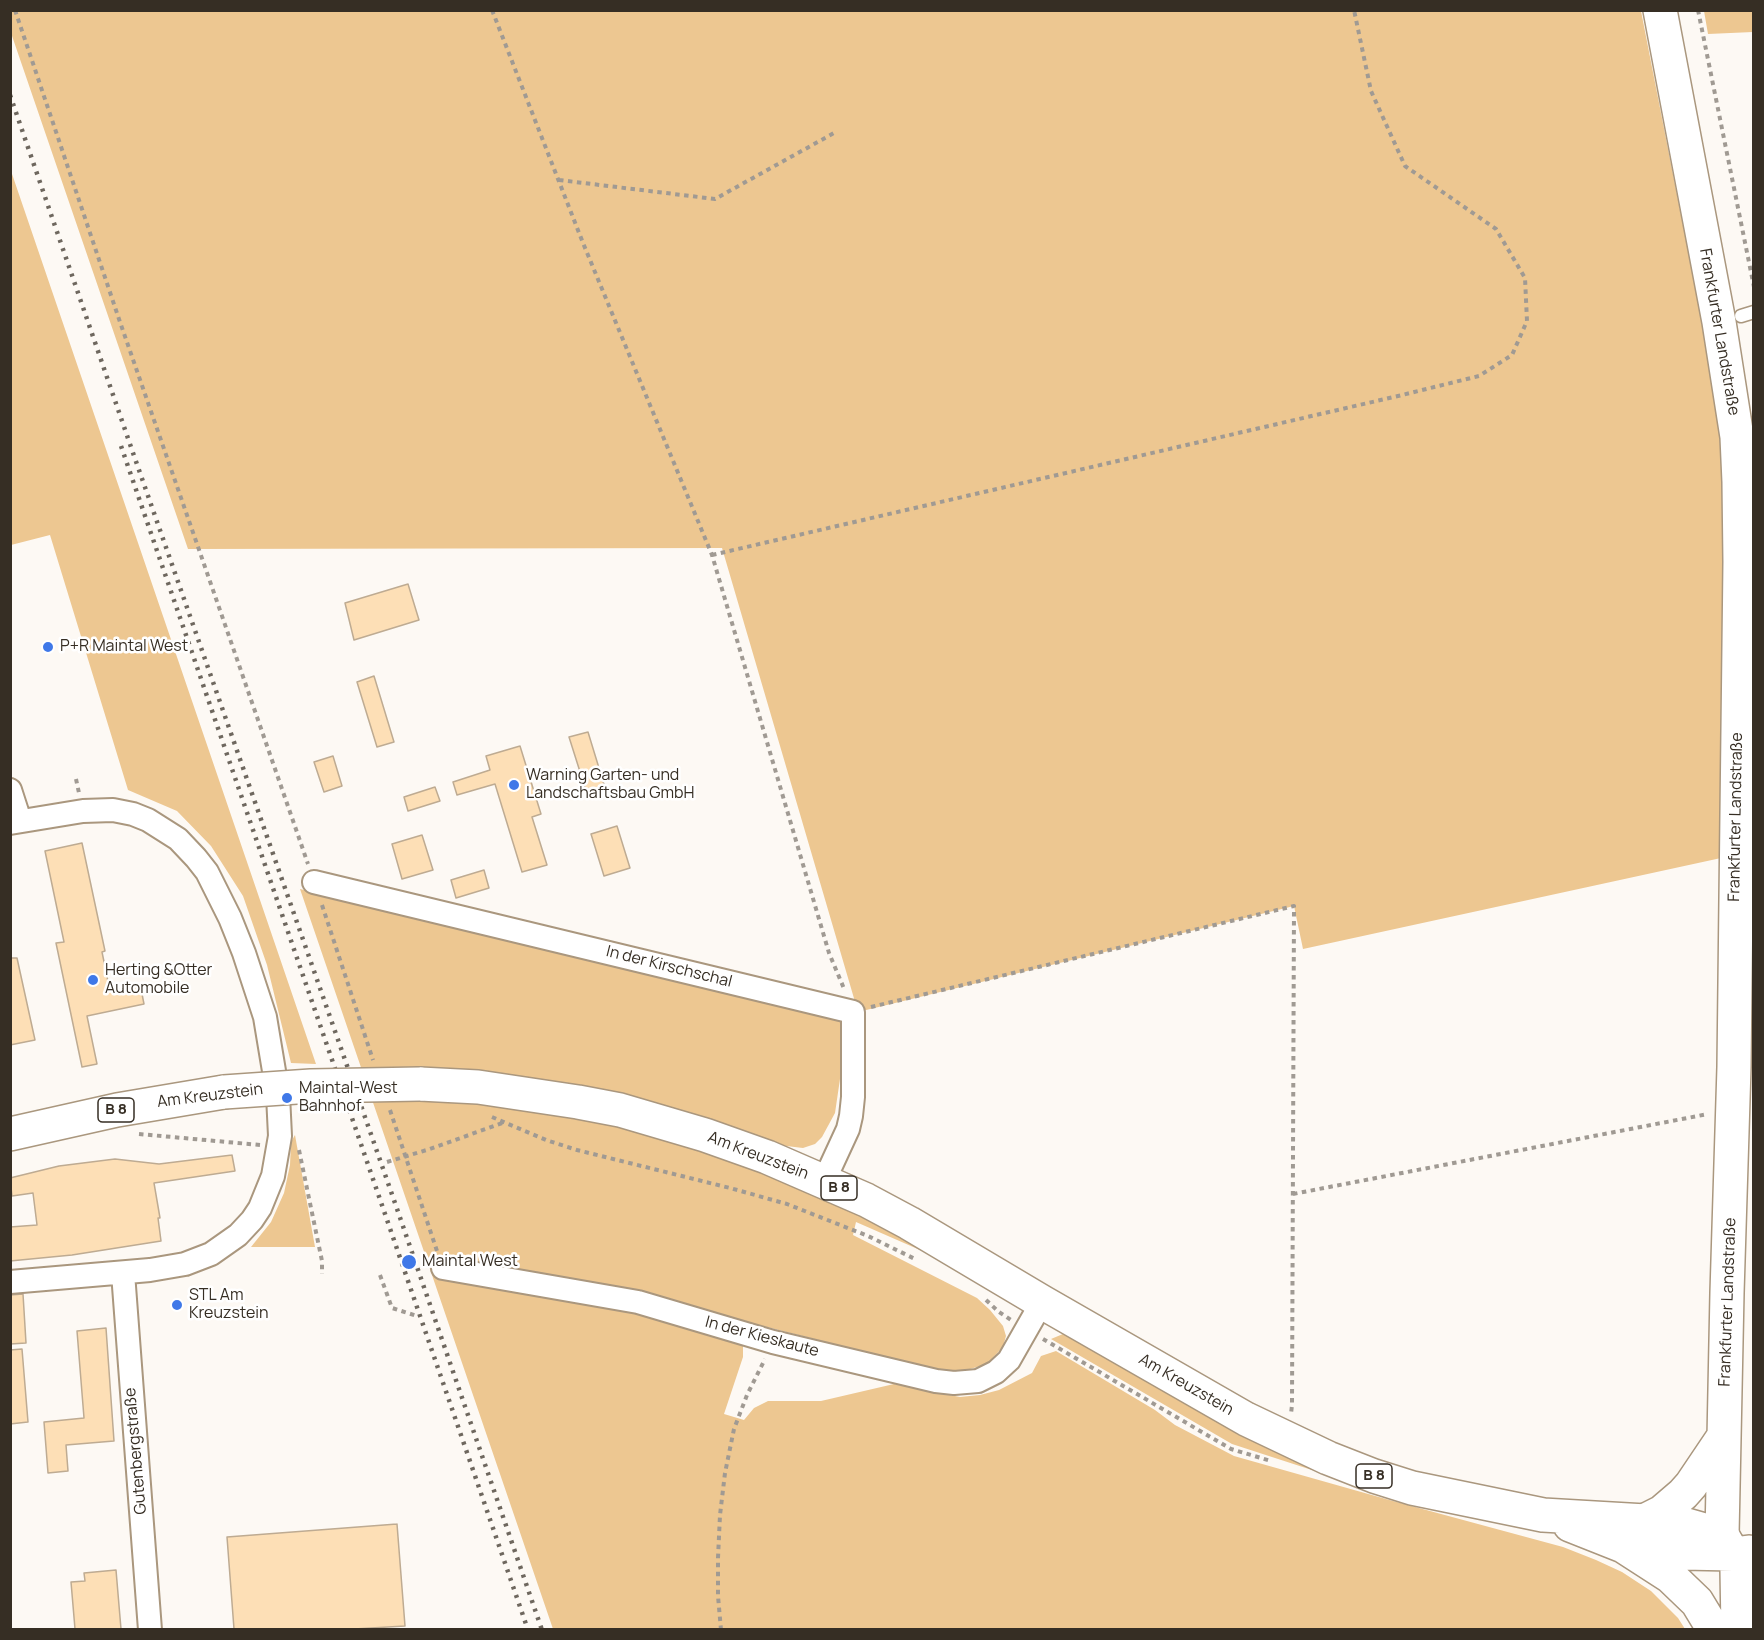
<!DOCTYPE html>
<html>
<head>
<meta charset="utf-8">
<style>
	body { margin:0 }
	#map { position:relative; width:1764px; height:1640px; overflow:hidden; background:#fdf9f4; font-family:Manrope,sans-serif }
	canvas { display:block }
	.frame { position:absolute; inset:0; border:12px solid #362e24; pointer-events:none }
</style>
</head>
<body>
<div id="map">
<canvas width="1764" height="1640"></canvas>
<div class="frame"></div>
</div>
<script>
const ctx = document.querySelector('canvas').getContext('2d');
ctx.lineJoin = 'round';
function fillPath(path, color) { ctx.fillStyle = color; ctx.fill(path, 'evenodd'); }
const toPath = rows => new Path2D(rows.map(r => 'M' + r).join(''));
function stroke(path, color, width, dash) { ctx.strokeStyle = color; ctx.lineWidth = width; ctx.lineCap = dash ? 'butt' : 'round'; ctx.setLineDash(dash || []); ctx.stroke(path); }
function write(font, color, halo, rows, align = 'center') {
  ctx.font = font + ' Manrope,sans-serif'; ctx.lineWidth = 5; ctx.setLineDash([]); ctx.textBaseline = 'middle'; ctx.strokeStyle = halo; ctx.fillStyle = color; for (const [text, x, y, turn = 0] of rows) {
    ctx.save(); ctx.translate(x, y); ctx.rotate((+turn || 0) * Math.PI / 180); ctx.textAlign = isNaN(turn) ? turn : align; if (halo) ctx.strokeText(text, 0, 0); ctx.fillText(text, 0, 0); ctx.restore();
  }
}
const green = toPath([
	[10,11,1641,11,1699,307,1721,444,1726,490,1721,858,1303,949,1294,906,858,1012,722,548,188,549,11,33],
	[1704,11,1753,11,1753,32,1708,34],
	[10,171,11,171,316,1064,291,1063,267,965,243,896,211,846,177,811,128,790,50,535,11,545],
	[300,889,842,1021,840,1079,835,1113,822,1137,815,1144,803,1148,778,1145,857,1211,936,1257,856,1222,853,1235,977,1298,990,1310,1003,1326,1006,1336,1003,1347,987,1364,960,1372,937,1370,743,1321,743,1357,724,1414,744,1420,754,1408,768,1401,821,1401,894,1384,960,1397,980,1395,999,1390,1032,1373,1041,1356,1056,1351,1155,1410,1175,1425,1234,1456,1393,1501,1563,1547,1596,1560,1622,1572,1651,1591,1678,1618,1685,1629,553,1629],
	[295,1135,315,1247,251,1247,271,1222,284,1193,290,1165,291,1142],
	[1072,1333,1323,1470,1315,1471,1232,1444,1051,1339,1063,1334]
]);
const building = toPath([
	[408,584,419,620,354,640,345,603,408,584],
	[374,676,394,742,377,747,357,682,374,676],
	[588,732,606,791,588,797,569,737,588,732],
	[520,746,541,814,532,817,547,865,522,872,495,784,457,795,453,782,490,770,486,756,520,746],
	[333,756,342,786,324,792,314,762,333,756],
	[435,787,440,801,408,811,404,797,435,787],
	[617,826,630,868,604,876,591,834,617,826],
	[422,835,433,870,402,879,392,844,422,835],
	[82,843,105,951,102,952,110,991,140,984,144,1004,87,1016,97,1064,82,1067,56,943,64,942,45,851,82,843],
	[484,870,489,888,456,898,451,880,484,870],
	[10,958,17,958,35,1040,10,1045,10,958],
	[232,1155,235,1171,154,1183,160,1218,158,1218,161,1241,72,1255,10,1261,10,1227,37,1225,33,1193,12,1196,10,1178,59,1166,115,1159,159,1164,232,1155],
	[23,1294,26,1343,10,1344,10,1295,23,1294],
	[106,1328,114,1441,66,1445,68,1471,48,1473,44,1422,84,1418,77,1331,106,1328],
	[22,1349,28,1422,10,1424,10,1350,22,1349],
	[397,1524,405,1626,354,1629,234,1629,227,1537,397,1524],
	[116,1570,121,1629,75,1629,71,1582,85,1581,84,1573,116,1570]
]);
const path = toPath([
	[15,10,120,322,308,864],
	[492,10,583,243,712,555,829,953,845,991],
	[1698,10,1754,287],
	[559,180,715,199,834,133],
	[712,555,1398,396,1479,376,1512,355,1527,321,1525,278,1496,229,1405,166,1371,91,1354,10],
	[76,779,79,793],
	[322,905,373,1060],
	[871,1007,1294,906,1292,1405,1291,1414],
	[390,1110,437,1251],
	[492,1117,546,1140,577,1150,730,1188,787,1204,868,1236,915,1259],
	[139,1134,260,1145],
	[299,1150,322,1261,322,1274],
	[387,1162,430,1149,505,1122],
	[1293,1194,1708,1114],
	[380,1275,392,1308,417,1316],
	[986,1300,999,1312,1011,1320],
	[1043,1339,1231,1449,1271,1461],
	[721,1630,718,1596,718,1558,720,1515,725,1473,734,1429,747,1395,765,1359]
]);
const service = toPath([
	[1741,316,1754,312]
]);
const minor = toPath([
	[10,790,20,821],
	[10,823,83,811,113,810,133,814,148,820,178,839,196,858,207,872,230,918,244,953,265,1017,278,1095,280,1136,273,1176,260,1208,252,1220,238,1235,211,1254,185,1264,150,1270,10,1282],
	[314,882,853,1012,853,1097,851,1116,848,1129,824,1181],
	[443,1268,638,1302,773,1342,936,1381,954,1383,978,1381,996,1372,1009,1360,1042,1302],
	[123,1273,150,1630]
]);
const secondary = toPath([
	[1660,10,1719,322,1737,437,1739,482,1740,562,1734,1067,1727,1293,1722,1535],
	[1646,1520,1662,1512,1683,1494,1691,1485,1724,1436]
]);
const primary = toPath([
	[420,1084,478,1087,578,1102,620,1110,705,1135,767,1157,866,1200,909,1223,1042,1302,1246,1419,1328,1458,1374,1476,1412,1488,1543,1515,1680,1523,1722,1535,1733,1554,1737,1569,1738,1630],
	[10,1134,117,1110,224,1092],
	[1570,1525,1623,1546,1671,1577,1697,1602,1714,1630],
	[1633,1548,1683,1553,1733,1554,1749,1552]
]);
const rail = toPath([
	[10,95,132,450,395,1203,542,1630],
	[121,446,528,1630]
]);
const primaryBridge = toPath([
	[224,1092,311,1086,420,1084]
]);
const markers = [
	[48,647,6,"#3f78e8"],
	[514,785,6,"#3f78e8"],
	[93,980,6,"#3f78e8"],
	[287,1098,6,"#3f78e8"],
	[409,1262,8,"#3f78e8"],
	[177,1305,6,"#3f78e8"]
];
const shields = [
	[116,1110,36],
	[839,1188,36],
	[1374,1476,36]
];
const shieldNames = [
	["B 8",116,1110],
	["B 8",839,1188],
	["B 8",1374,1476]
];
const streetNames = [
	["Frankfurter Landstraße",1719,332,80],
	["Frankfurter Landstraße",1736,817,-89],
	["In der Kirschschal",669,967,14],
	["Am Kreuzstein",210,1096,-7],
	["Am Kreuzstein",758,1156,21],
	["Frankfurter Landstraße",1728,1302,-88],
	["In der Kieskaute",762,1337,15],
	["Am Kreuzstein",1186,1385,30],
	["Gutenbergstraße",136,1451,-95]
];
const poiNames = [
	["P+R Maintal West",60,647],
	["Warning Garten- und",526,776],
	["Landschaftsbau GmbH",526,794],
	["Herting &Otter",105,971],
	["Automobile",105,989],
	["Maintal-West",299,1089],
	["Bahnhof",299,1107],
	["Maintal West",422,1262],
	["STL Am",189,1296],
	["Kreuzstein",189,1314]
];
fillPath(green, '#edc791');
fillPath(building, '#fddfb6');
stroke(building, '#beab92', 1.5);
stroke(service, '#aa977e', 15);
stroke(minor, '#aa977e', 26);
stroke(secondary, '#aa977e', 36);
stroke(primary, '#aa977e', 36);
stroke(path, '#a09a93', 4, [4.5, 4.5]);
stroke(service, '#fff', 12);
stroke(minor, '#fff', 22);
stroke(secondary, '#fff', 33);
stroke(primary, '#fff', 33);
stroke(rail, '#6e675e', 4.5, [3, 6]);
stroke(primaryBridge, '#aa977e', 36, []);
stroke(primaryBridge, '#fff', 33);
for (const [x, y, r, color] of markers) { const dot = new Path2D(); dot.arc(x, y, r, 0, 2 * Math.PI); ctx.fillStyle = color; ctx.fill(dot); stroke(dot, '#fff', 2); }
for (const [x, y, w] of shields) { const box = new Path2D(); box.roundRect(x - w / 2, y - 12, w, 24, 4.5); ctx.fillStyle = '#fff'; ctx.fill(box); stroke(box, '#362e24', 1.5); }
write('bold 15px', '#362e24', null, shieldNames);
write('16px', '#362e24', '#fff', streetNames);
write('16px', '#362e24', '#fff', poiNames, 'left');
</script>
</body>
</html>
